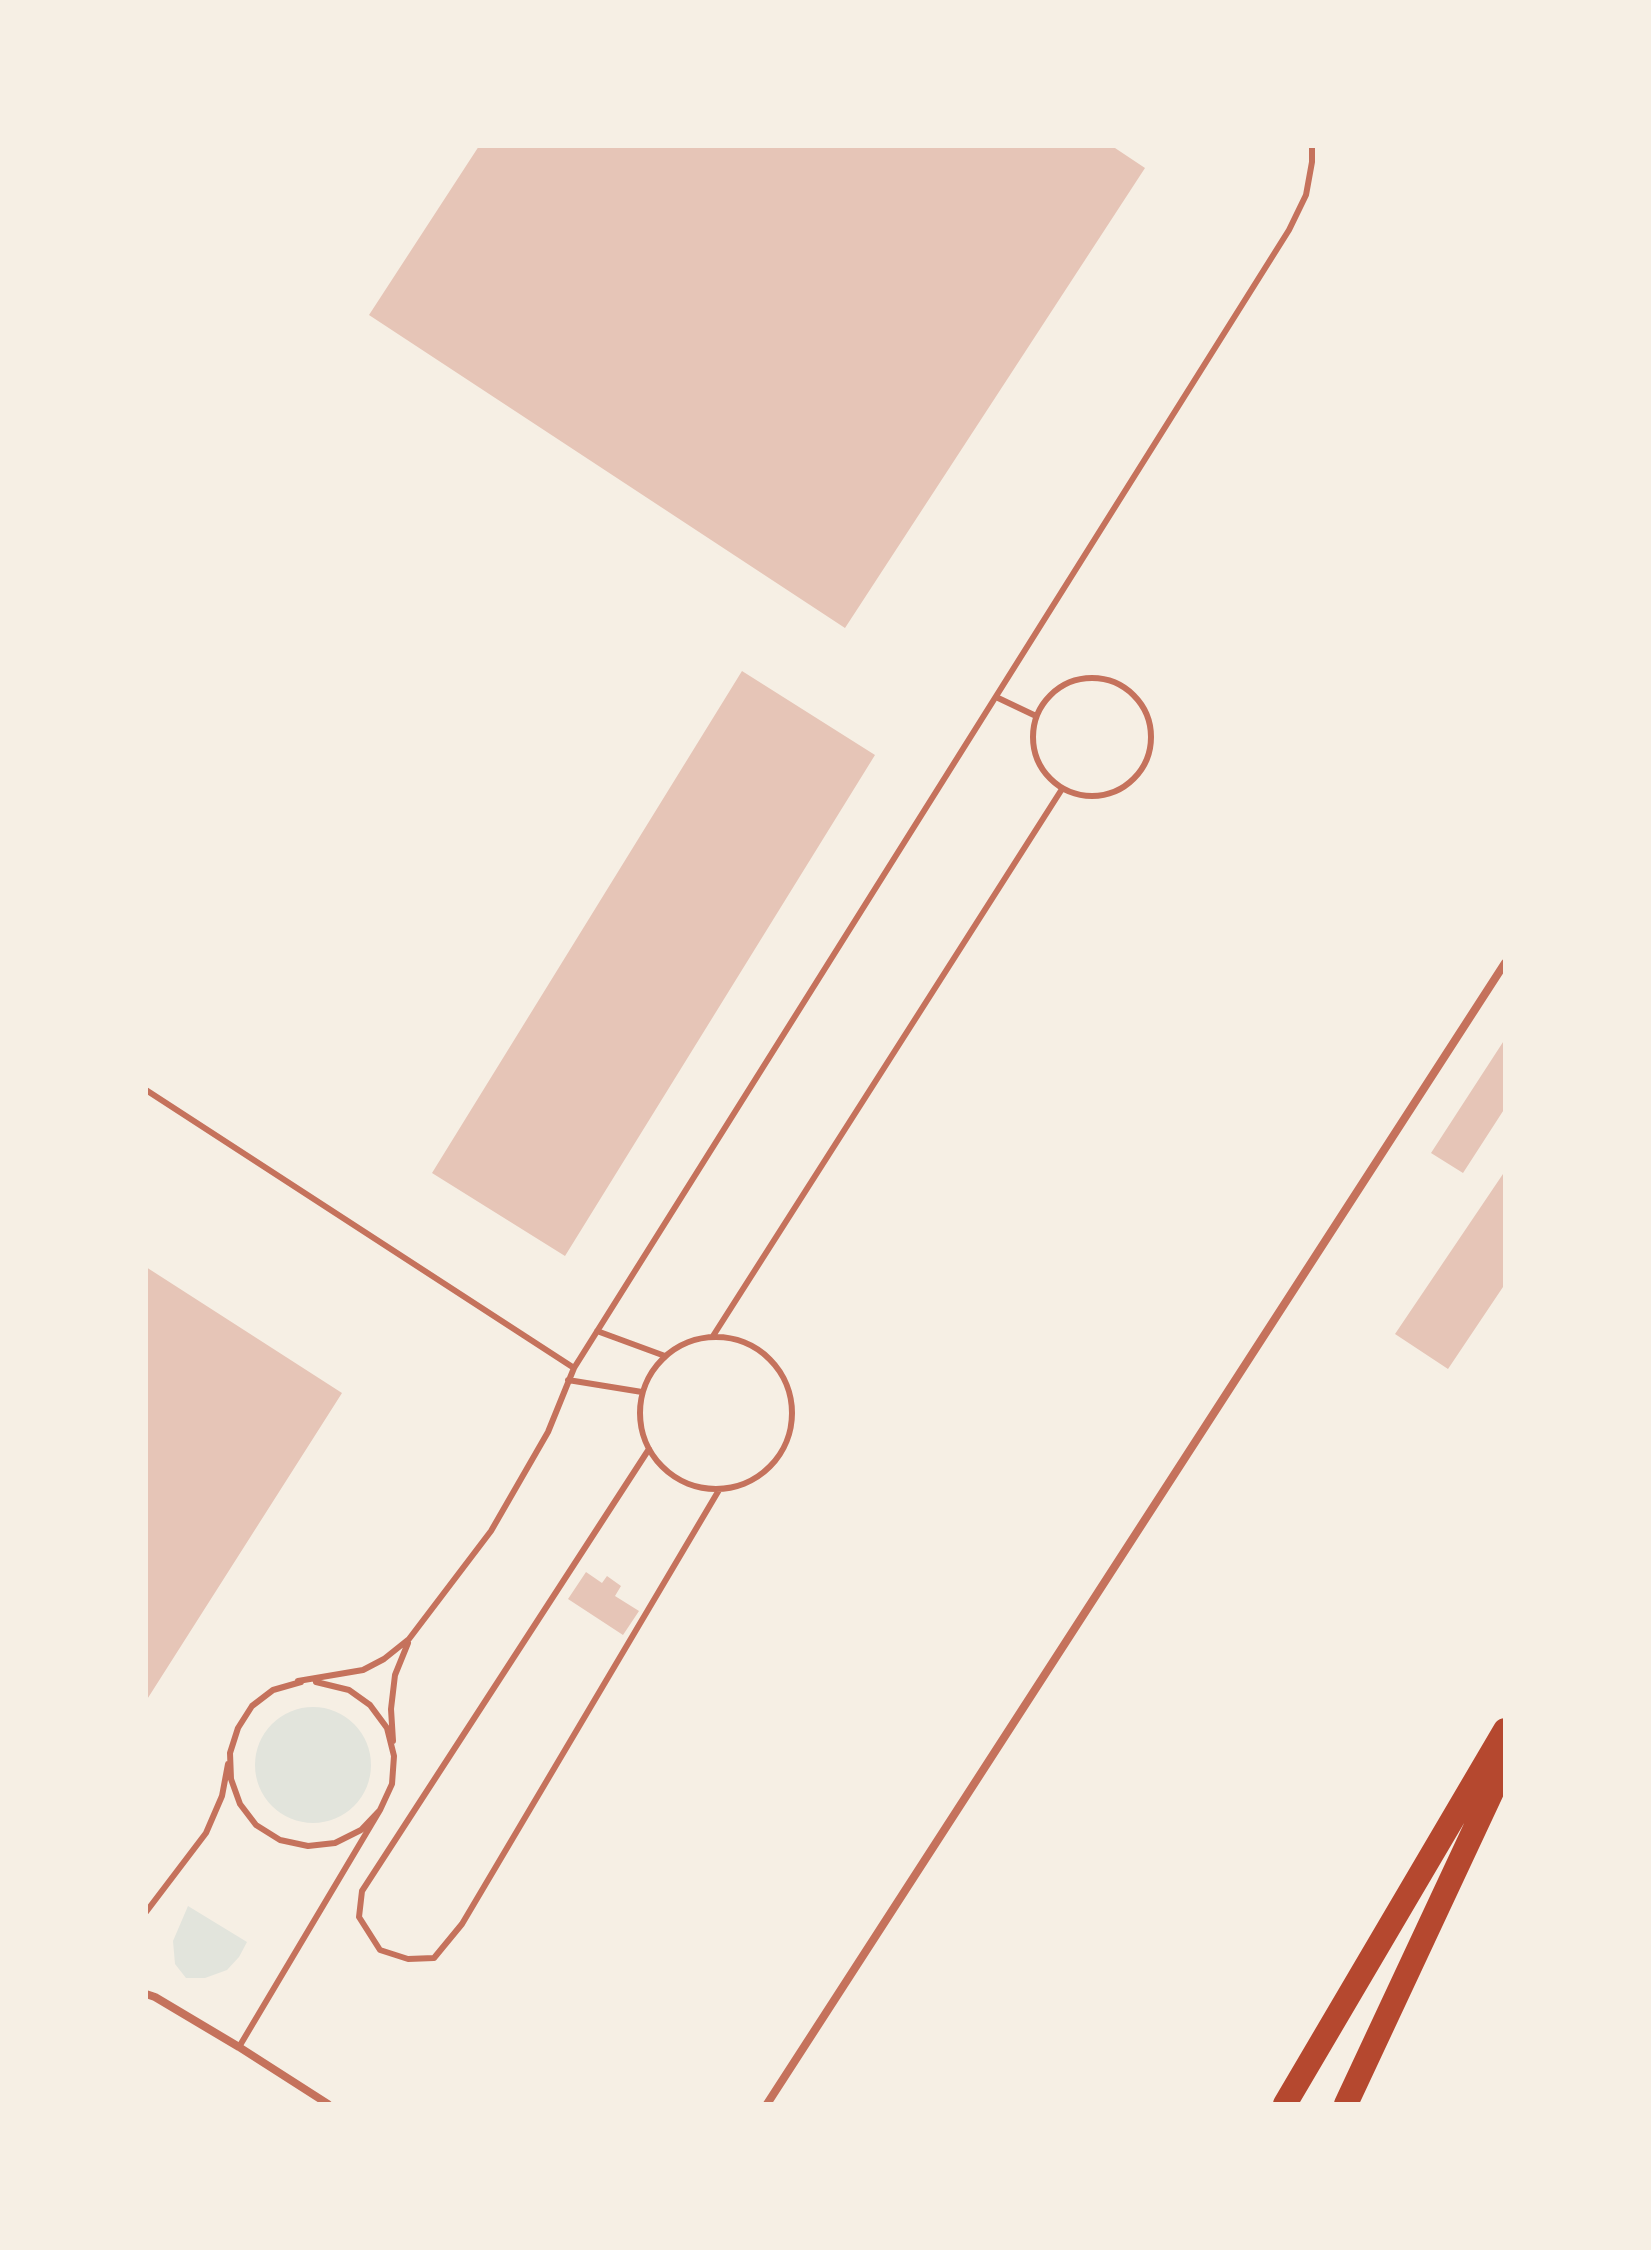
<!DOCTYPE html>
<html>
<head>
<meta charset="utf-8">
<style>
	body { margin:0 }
	#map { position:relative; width:1651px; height:2250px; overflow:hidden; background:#f6efe4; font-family:"Varela Round",sans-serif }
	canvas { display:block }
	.frame { position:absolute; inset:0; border:148px solid #f6efe4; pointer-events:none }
</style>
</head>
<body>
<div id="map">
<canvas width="1651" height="2250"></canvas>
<div class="frame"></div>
</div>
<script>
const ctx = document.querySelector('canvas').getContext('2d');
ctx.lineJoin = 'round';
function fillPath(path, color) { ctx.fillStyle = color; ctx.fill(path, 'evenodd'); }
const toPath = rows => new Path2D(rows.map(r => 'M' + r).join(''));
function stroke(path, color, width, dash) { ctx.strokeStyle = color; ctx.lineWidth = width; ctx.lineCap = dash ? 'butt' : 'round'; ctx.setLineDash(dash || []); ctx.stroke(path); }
const green = toPath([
	'255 1765a58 58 0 1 1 116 0a58 58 0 1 1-116 0Z',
	[188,1906,247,1942,239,1957,227,1970,205,1978,186,1978,175,1964,173,1941]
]);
const building = toPath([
	[479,146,1112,146,1145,168,845,628,369,315],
	[742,671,875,755,565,1256,432,1173],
	[1505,1039,1505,1108,1463,1173,1431,1153],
	[1505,1171,1505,1284,1448,1369,1395,1334],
	[146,1267,342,1393,146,1701],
	[586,1572,602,1583,607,1576,621,1586,615,1596,639,1611,623,1635,568,1599]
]);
const service = toPath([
	'1033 737a59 59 0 1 1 118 0a59 59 0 1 1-118 0Z',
	[996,697,1036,716],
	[146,1090,574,1368],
	[597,1331,665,1356],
	[713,1336,1062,789],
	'640 1413a76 76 0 1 1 152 0a76 76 0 1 1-152 0Z',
	[568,1380,642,1392],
	[649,1449,362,1891,359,1917,380,1950,408,1959,434,1958,462,1924,719,1490],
	[298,1681,363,1670,384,1659,409,1639,491,1531,548,1432,574,1368,1289,230,1306,195,1312,162,1312,146],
	[301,1682,273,1690,252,1706,238,1728,230,1753,231,1779,240,1804,256,1825,280,1840,308,1846,335,1843,361,1830,380,1810],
	[393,1741,391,1709,395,1675,408,1643],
	[146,1912,206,1833,222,1796,228,1764],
	[239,2047,380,1810,392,1784,394,1756,387,1728,370,1705,349,1690,316,1682]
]);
const minor = toPath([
	[146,1994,155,1997,239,2047,328,2104],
	[767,2104,1505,963]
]);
const motorway = toPath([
	[1285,2104,1505,1730],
	[1346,2104,1505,1764]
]);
fillPath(green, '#e2e4dc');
fillPath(building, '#e6c5b7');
stroke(service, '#c5725c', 6);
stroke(minor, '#c5725c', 8);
stroke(motorway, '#b5482f', 24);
</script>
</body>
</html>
